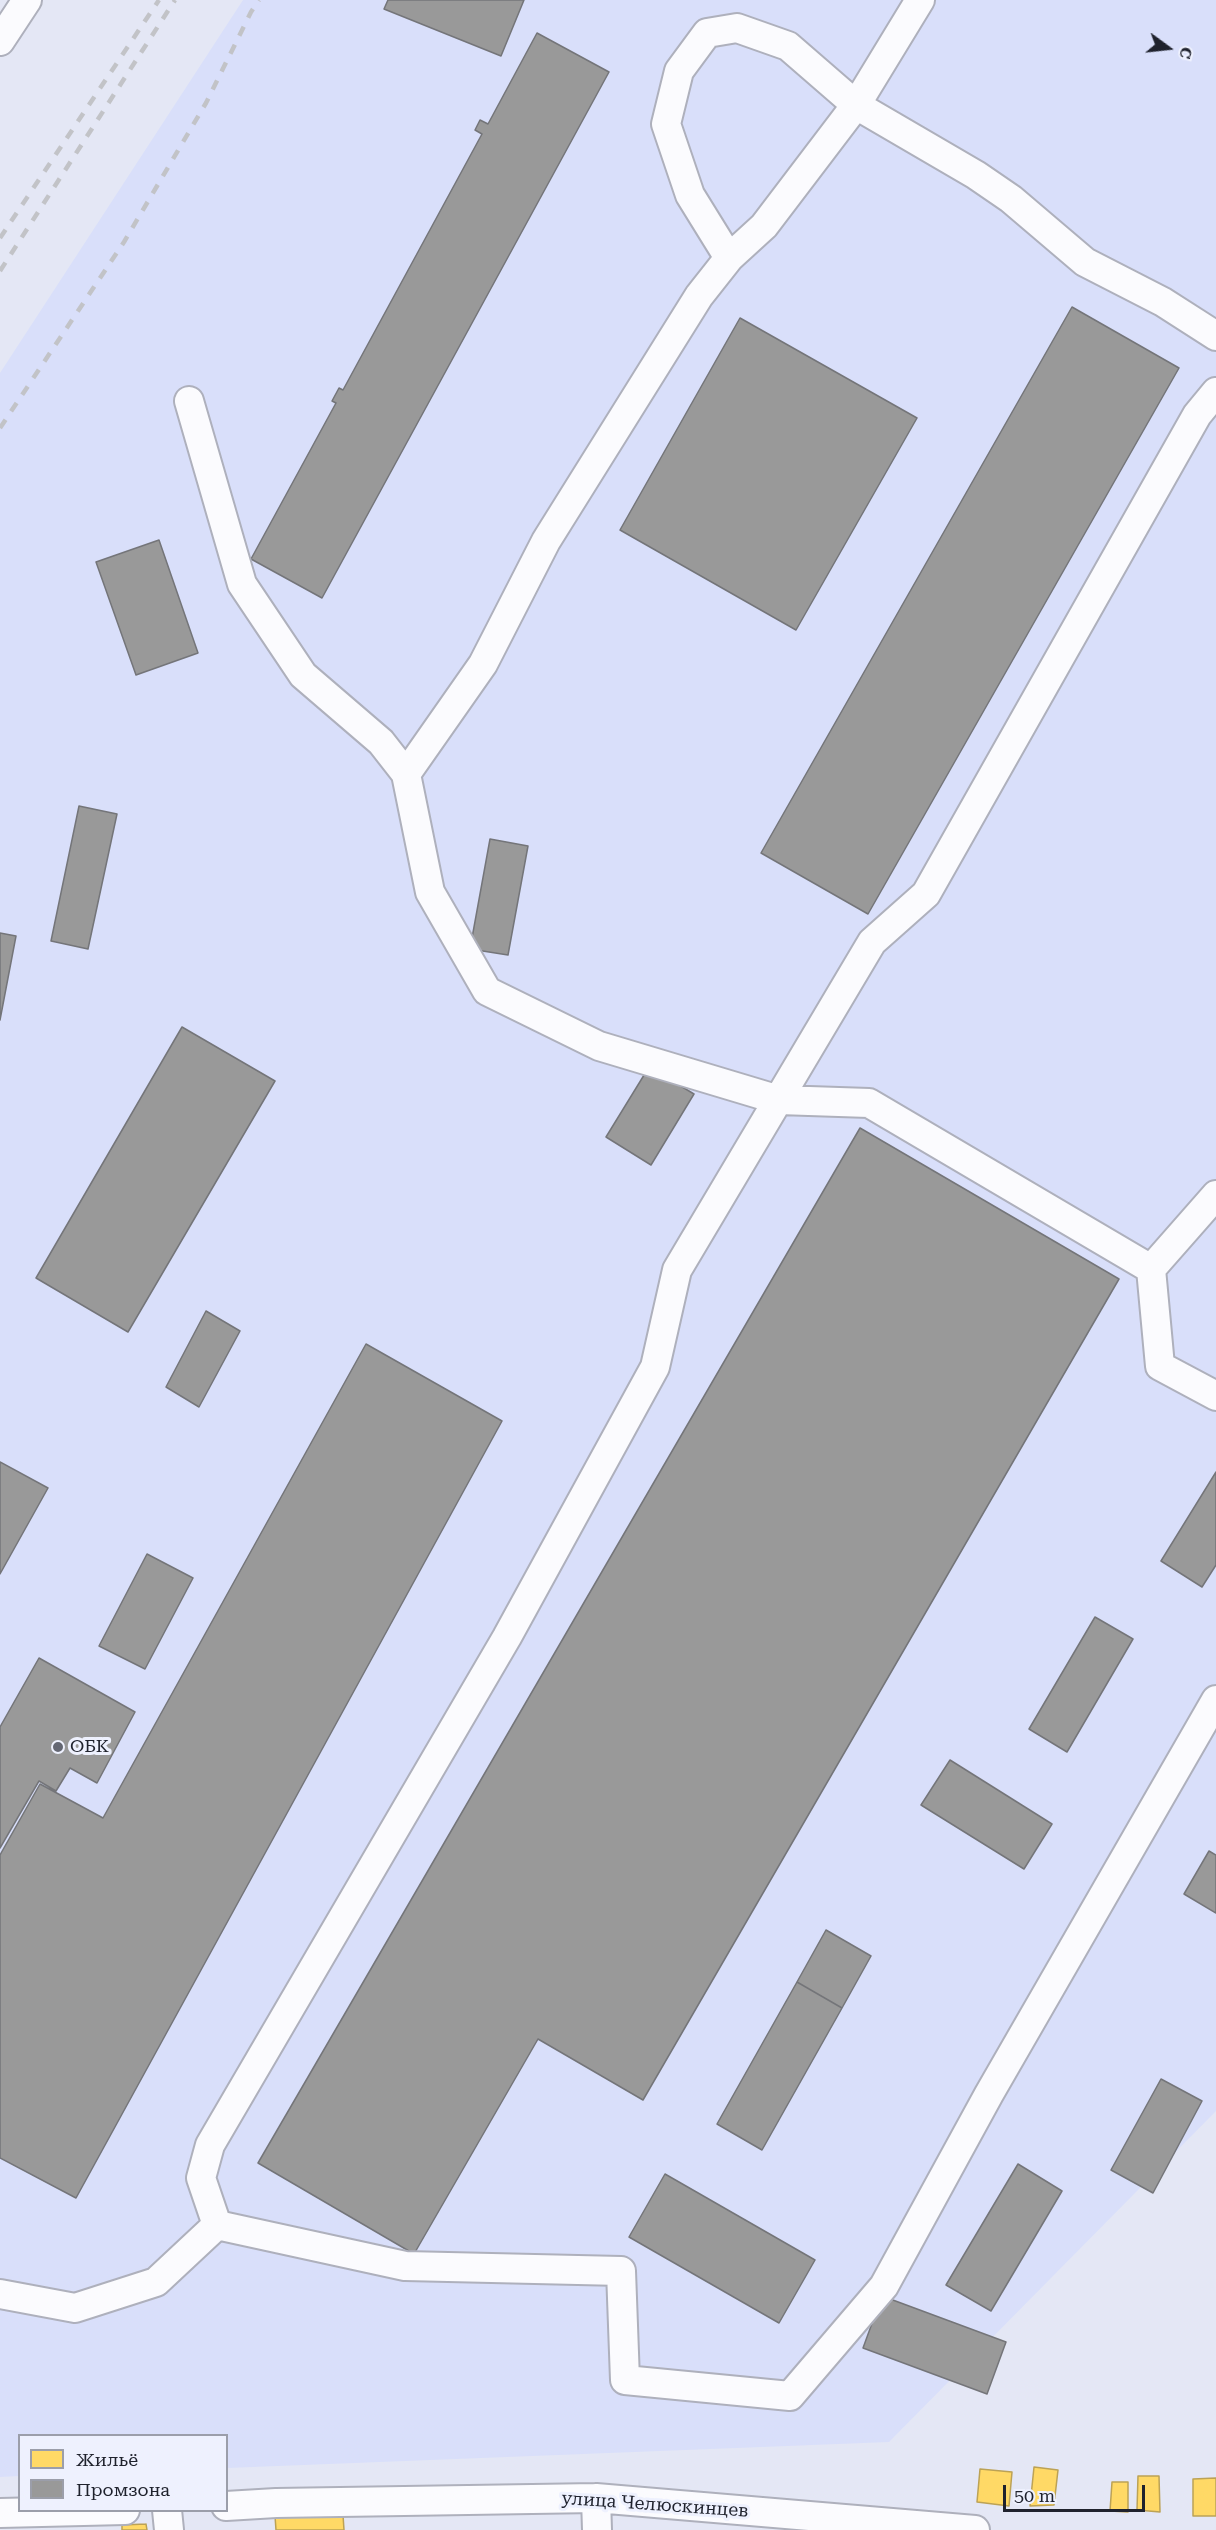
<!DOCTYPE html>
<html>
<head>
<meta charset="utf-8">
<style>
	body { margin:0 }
	#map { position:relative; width:1216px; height:2530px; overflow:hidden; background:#e4e7f5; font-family:"Roboto Serif",serif }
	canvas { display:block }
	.legend { position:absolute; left:18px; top:2434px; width:210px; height:78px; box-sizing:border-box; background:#eef1fe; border:2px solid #9b9eaa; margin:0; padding:8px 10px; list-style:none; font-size:18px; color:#1f222d }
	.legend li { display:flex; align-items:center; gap:12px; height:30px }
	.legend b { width:30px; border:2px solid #9b9eaa }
	.north { position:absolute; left:1138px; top:18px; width:60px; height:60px; -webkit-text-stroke:4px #eef1fe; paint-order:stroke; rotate:105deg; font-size:16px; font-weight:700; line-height:24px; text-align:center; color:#1f222d }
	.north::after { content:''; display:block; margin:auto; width:21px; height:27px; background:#1f222d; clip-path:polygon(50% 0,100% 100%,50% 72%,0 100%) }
	.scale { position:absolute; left:1003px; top:2485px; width:142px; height:27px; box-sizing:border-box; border:3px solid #1f222d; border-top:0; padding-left:8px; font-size:18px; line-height:21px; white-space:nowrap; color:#1f222d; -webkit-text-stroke:4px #eef1fe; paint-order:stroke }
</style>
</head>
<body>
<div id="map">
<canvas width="1216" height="2530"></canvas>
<ul class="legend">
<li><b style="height:16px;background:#ffd966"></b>Жильё</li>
<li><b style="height:16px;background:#999"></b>Промзона</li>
</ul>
<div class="north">С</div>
<div class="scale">50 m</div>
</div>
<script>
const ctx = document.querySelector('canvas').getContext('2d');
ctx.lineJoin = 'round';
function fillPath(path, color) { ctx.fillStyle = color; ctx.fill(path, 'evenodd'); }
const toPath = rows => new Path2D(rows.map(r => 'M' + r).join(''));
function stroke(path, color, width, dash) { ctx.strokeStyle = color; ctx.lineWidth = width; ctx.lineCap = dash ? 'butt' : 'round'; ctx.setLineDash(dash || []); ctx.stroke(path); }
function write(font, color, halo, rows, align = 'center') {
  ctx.font = font + ' "Roboto Serif",serif'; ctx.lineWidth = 6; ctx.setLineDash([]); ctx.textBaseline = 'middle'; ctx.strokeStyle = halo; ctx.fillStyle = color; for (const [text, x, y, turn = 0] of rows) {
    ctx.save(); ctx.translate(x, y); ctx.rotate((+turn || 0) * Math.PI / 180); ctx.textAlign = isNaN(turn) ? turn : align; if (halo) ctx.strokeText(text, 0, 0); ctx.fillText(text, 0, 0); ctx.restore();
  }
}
const built = toPath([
	[243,0,1216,0,1216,2111,889,2442,227,2468,226,2436,20,2436,19,2476,0,2477,0,373]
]);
const homes = toPath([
	[1034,2467,1058,2470,1054,2505,1030,2506,1034,2467],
	[980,2469,1012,2472,1009,2506,977,2502,980,2469],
	[1138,2476,1159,2476,1160,2512,1137,2510,1138,2476],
	[1216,2478,1216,2516,1193,2516,1193,2479,1216,2478],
	[1112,2482,1128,2482,1128,2512,1110,2511,1112,2482],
	[343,2515,344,2530,276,2530,275,2516,343,2515],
	[146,2524,147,2530,122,2530,122,2525,146,2524]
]);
const industry = toPath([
	[388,0,524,0,501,56,384,9,388,0],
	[537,33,609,72,322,598,251,559,336,403,332,401,339,388,343,390,482,134,475,130,480,120,488,124,537,33],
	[1072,307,1179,368,868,914,761,853,1072,307],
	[740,318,917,418,796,630,620,530,740,318],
	[159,540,198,653,136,675,96,562,159,540],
	[79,806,117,814,88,949,51,941,79,806],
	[490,839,528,846,508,955,470,949,490,839],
	[0,933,16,936,0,1020,0,933],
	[182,1027,275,1081,128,1332,36,1278,182,1027],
	[649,1067,694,1094,651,1165,606,1137,649,1067],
	[860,1128,1119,1279,643,2100,538,2039,414,2254,258,2163,860,1128],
	[206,1311,240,1331,199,1407,166,1387,206,1311],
	[366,1344,502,1421,76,2198,0,2158,0,1855,40,1784,103,1818,366,1344],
	[0,1462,48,1488,0,1574,0,1462],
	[1216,1472,1216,1565,1202,1587,1161,1561,1216,1472],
	[147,1554,193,1578,145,1669,99,1646,147,1554],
	[1095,1617,1133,1639,1067,1752,1029,1729,1095,1617],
	[39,1658,135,1712,97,1783,70,1768,56,1791,39,1781,0,1848,0,1727,39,1658],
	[950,1760,1052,1824,1024,1869,921,1805,950,1760],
	[1209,1851,1216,1855,1216,1913,1184,1894,1209,1851],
	[826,1930,871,1956,842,2008,797,1982,826,1930],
	[797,1982,842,2008,762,2150,717,2124,797,1982],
	[1161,2079,1202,2101,1153,2193,1111,2170,1161,2079],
	[1018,2164,1062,2191,991,2311,946,2285,1018,2164],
	[665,2174,815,2260,779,2323,629,2237,665,2174],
	[882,2296,1006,2342,987,2394,863,2348,882,2296]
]);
const minor = toPath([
	[0,41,27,0],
	[729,258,690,195,666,124,679,71,707,33,737,28,788,46,856,105,976,175,1011,199,1085,262,1163,302,1216,336],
	[189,401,242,584,303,675,381,742,406,774,430,892,487,991,599,1046,779,1100,869,1103,1151,1269,1160,1366,1216,1396],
	[406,774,483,664,546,541,699,296,729,258,764,226,856,105,920,0],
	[1151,1269,1216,1195],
	[217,2225,405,2266,621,2271,625,2380,790,2396,884,2286,989,2094,1216,1700],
	[0,2294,75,2308,156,2282,217,2225,201,2178,210,2145,507,1637,655,1367,677,1270,872,942,926,894,1197,415,1216,392],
	[596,2498,597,2530],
	[226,2506,276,2503,596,2498,975,2530],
	[167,2510,169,2530],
	[0,2513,125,2510]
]);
const rail = toPath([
	[0,238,159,0],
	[0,271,175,0],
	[0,428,124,242,206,103,251,12,259,0]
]);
const markers = [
	[58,1747,6,"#646773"]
];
const poiNames = [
	["ОБК",70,1747]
];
const streetNames = [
	["улица Челюскинцев",655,2505,4]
];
fillPath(built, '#d9dffa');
fillPath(homes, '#ffd966');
stroke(homes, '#bca255', 1.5);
fillPath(industry, '#999');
stroke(industry, '#747579', 1.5);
stroke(minor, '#aeb0bc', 32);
stroke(minor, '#fbfbfe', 28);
stroke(rail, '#c2c3c7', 4.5, [10, 10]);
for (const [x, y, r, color] of markers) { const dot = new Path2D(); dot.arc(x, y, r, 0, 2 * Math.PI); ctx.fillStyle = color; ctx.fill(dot); stroke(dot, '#eef1fe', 2); }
write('18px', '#1f222d', '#eef1fe', poiNames, 'left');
write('18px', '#1f222d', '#eef1fe', streetNames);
</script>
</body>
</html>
